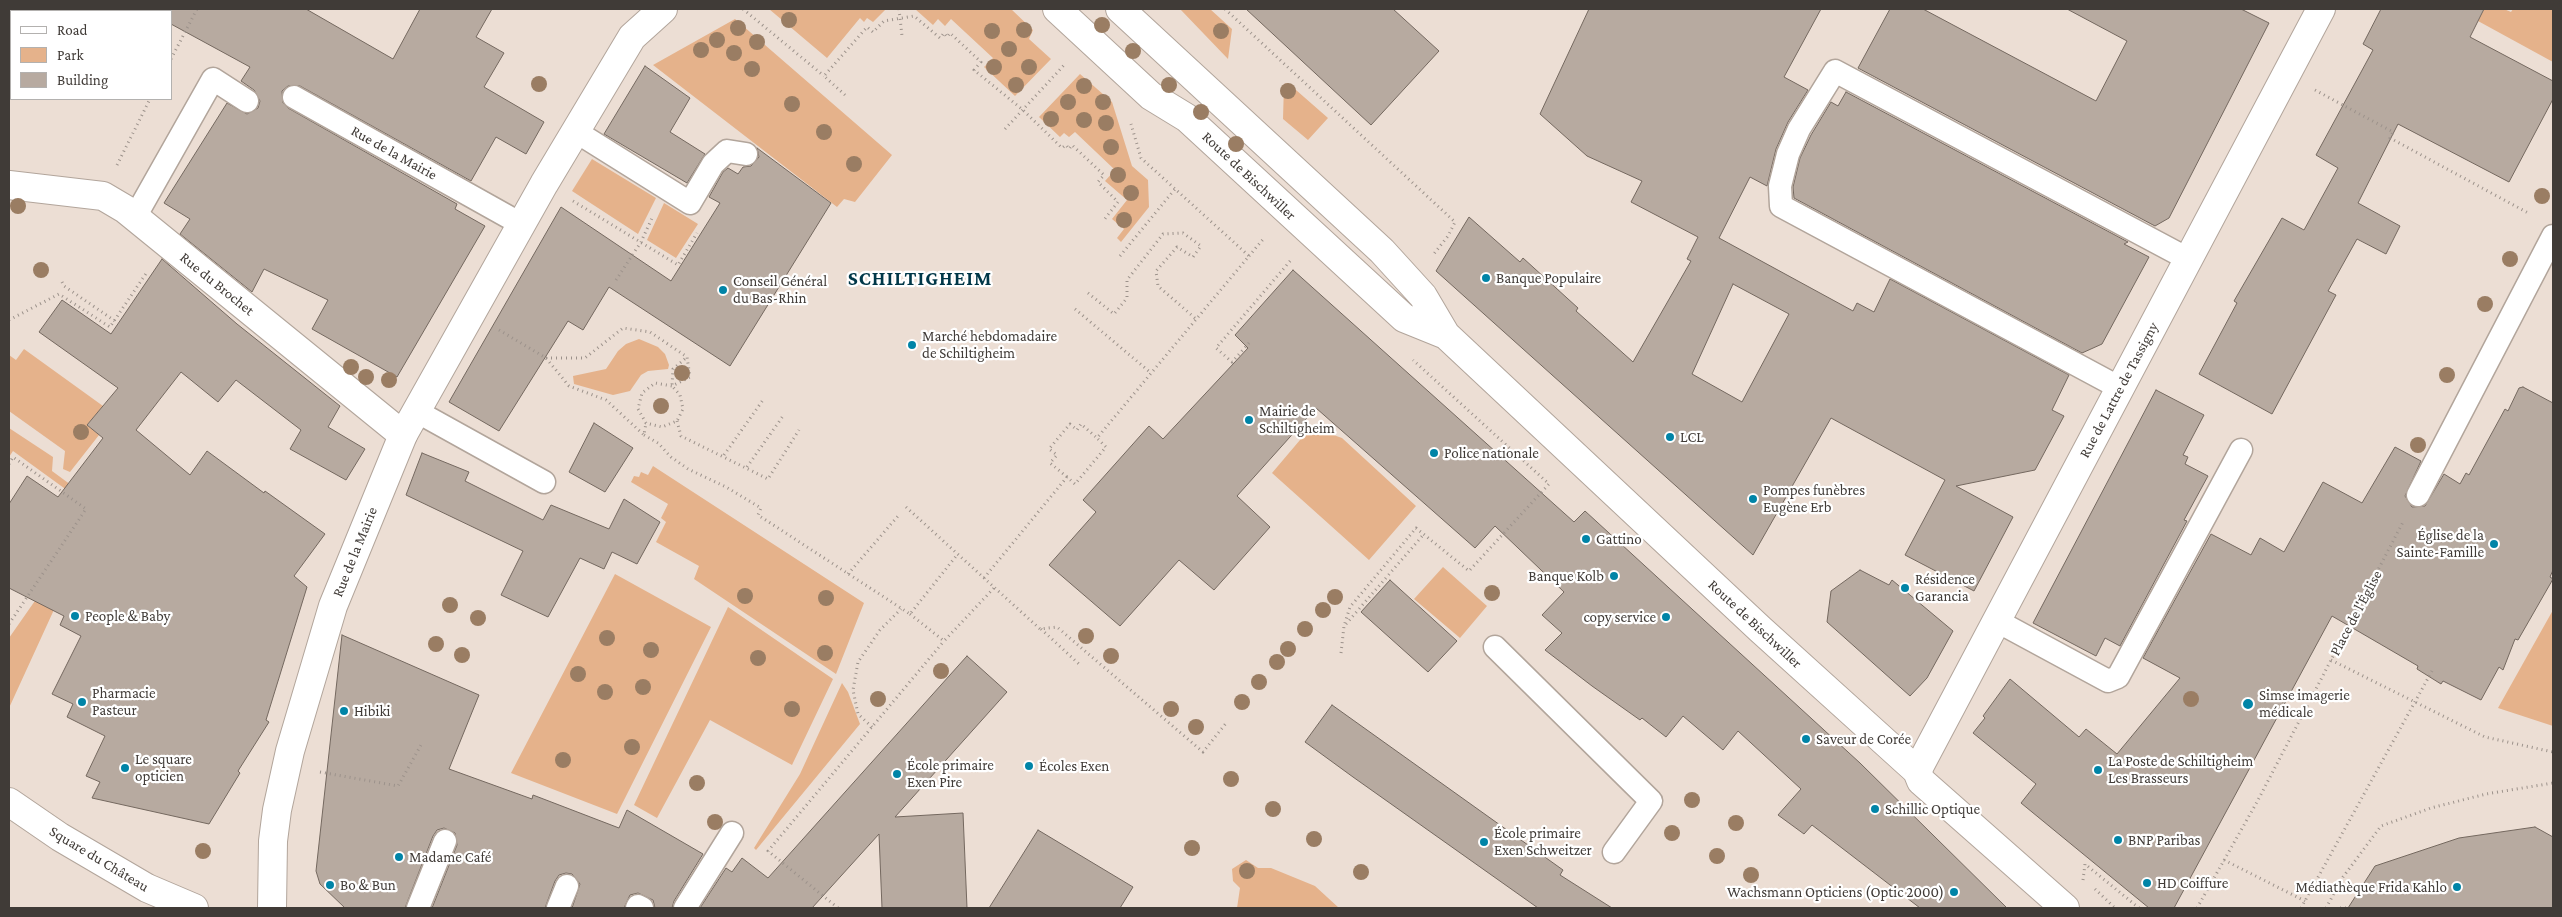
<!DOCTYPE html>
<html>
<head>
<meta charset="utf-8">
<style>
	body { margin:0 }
	#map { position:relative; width:2562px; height:917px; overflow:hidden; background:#ecded4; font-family:"Crimson Pro",serif }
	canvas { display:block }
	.frame { position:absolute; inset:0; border:10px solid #403b37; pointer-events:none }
	.legend { position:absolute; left:10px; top:10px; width:162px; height:90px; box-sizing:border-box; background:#fff; border:1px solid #b3b1af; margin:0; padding:6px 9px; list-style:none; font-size:15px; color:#403b37 }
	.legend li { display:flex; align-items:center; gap:10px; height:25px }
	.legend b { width:25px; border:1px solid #b3b1af }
</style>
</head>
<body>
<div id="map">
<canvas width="2562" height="917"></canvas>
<div class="frame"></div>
<ul class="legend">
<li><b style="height:6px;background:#fff"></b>Road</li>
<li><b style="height:14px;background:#e5b28b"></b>Park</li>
<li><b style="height:14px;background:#b7aaa0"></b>Building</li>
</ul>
</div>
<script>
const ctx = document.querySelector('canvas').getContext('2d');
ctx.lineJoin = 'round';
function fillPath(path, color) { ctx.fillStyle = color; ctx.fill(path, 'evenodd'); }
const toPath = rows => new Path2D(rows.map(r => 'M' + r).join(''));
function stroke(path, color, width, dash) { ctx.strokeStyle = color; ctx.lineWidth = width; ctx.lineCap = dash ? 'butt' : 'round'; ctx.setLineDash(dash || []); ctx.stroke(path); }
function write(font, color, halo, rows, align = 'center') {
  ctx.font = font + ' "Crimson Pro",serif'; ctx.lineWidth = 4.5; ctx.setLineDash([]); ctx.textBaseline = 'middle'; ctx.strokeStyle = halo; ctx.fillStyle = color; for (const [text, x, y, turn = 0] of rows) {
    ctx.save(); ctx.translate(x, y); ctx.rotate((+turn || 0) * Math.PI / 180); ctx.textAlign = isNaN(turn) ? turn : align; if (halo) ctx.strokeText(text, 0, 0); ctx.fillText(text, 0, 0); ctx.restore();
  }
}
const green = toPath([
	[769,9,886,9,873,22,867,18,864,22,860,18,827,58],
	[915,9,1011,9,1033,30,1029,39,1051,59,1015,96,984,67,993,58,951,19,945,26,938,19,933,25],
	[1180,9,1210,9,1232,29,1228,59],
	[2484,9,2504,9,2511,12,2513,9,2553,9,2553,62,2478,21],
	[735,19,892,155,855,202,844,199,837,207,653,65],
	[1080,74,1112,102,1132,166,1148,180,1149,207,1121,242,1117,238,1124,229,1112,219,1127,200,1105,181,1115,170,1075,132,1069,137,1064,133,1060,137,1039,117],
	[1288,83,1328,118,1308,140,1283,119,1284,84],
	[592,159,656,198,638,234,572,191],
	[664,203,698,224,676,258,647,240],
	[639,339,658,347,665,354,669,365,668,369,648,371,641,375,630,391,613,395,574,384,573,376,606,369,618,351,626,344],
	[24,349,103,406,87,425,99,435,70,472,63,469,65,451,9,411,9,355,16,360],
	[1311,427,1342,438,1416,506,1369,560,1272,473],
	[9,428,53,457,52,471,101,507,9,708,9,638,97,512,13,451,9,457],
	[653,466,864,603,836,674,694,579,699,566,656,542,666,522,661,518,668,504,631,482,634,476,639,477,641,472,648,475],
	[1443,567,1487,606,1460,638,1414,599],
	[615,574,711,627,617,814,511,773],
	[728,607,833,679,792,765,710,720,657,818,634,805],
	[2553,610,2553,726,2498,708],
	[842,683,848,692,860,724,756,850,754,848,800,774],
	[1246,860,1258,868,1271,868,1315,886,1339,908,1237,908,1240,888,1233,881,1232,869]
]);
const building = toPath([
	[143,9,306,9,393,59,420,9,492,9,476,37,504,53,484,87,544,122,526,154,496,137,471,181,300,86,288,86,282,91,283,103,288,108,457,204,455,209,485,226,397,377,312,329,328,300,264,269,252,292,180,234,190,219,164,203,227,103,247,114,258,108,260,101,254,90,241,81,250,67,171,24,171,11,147,11,143,9],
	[1246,9,1393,9,1439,51,1371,125,1246,9],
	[1589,9,1821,9,1784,77,1808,90,1788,122,1776,149,1767,186,1750,177,1719,238,1853,311,1857,303,1874,312,1890,279,2069,375,2052,410,2064,416,2035,470,1956,486,2013,517,1974,591,1905,555,1945,480,1831,418,1753,555,1436,271,1469,217,1520,262,1523,258,1578,308,1576,311,1633,362,1691,261,1687,259,1698,237,1631,202,1642,181,1587,156,1540,114,1589,9],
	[1733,284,1789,314,1742,402,1692,374,1733,284],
	[1890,9,1923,9,2096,101,2127,41,2067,9,2241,9,2269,23,2169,218,2155,226,1858,68,1890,9],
	[2381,9,2484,9,2470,37,2553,81,2553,99,2509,182,2398,124,2358,203,2400,226,2386,254,2357,239,2328,291,2336,295,2272,414,2199,374,2237,303,2234,301,2282,218,2304,230,2338,168,2316,155,2373,50,2363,44,2381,9],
	[645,66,690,98,670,132,705,154,687,183,604,134,645,66],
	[1846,92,2128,242,2124,244,2149,257,2102,344,2082,353,1794,198,1793,187,1800,158,1811,135,1831,102,1838,106,1846,92],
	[757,148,831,203,730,366,609,287,583,330,568,321,499,431,449,402,561,207,671,281,720,203,709,197,723,172,728,168,738,174,743,167,751,166,759,157,757,148],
	[162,259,237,324,340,406,328,427,365,449,346,480,290,449,301,430,236,380,218,402,181,372,136,430,190,475,207,451,264,493,265,491,325,534,294,576,307,587,266,720,269,722,238,771,240,773,209,824,92,798,100,782,86,776,105,736,67,717,73,704,52,694,81,636,60,625,64,616,9,588,9,504,27,476,58,497,103,438,87,425,118,388,39,332,62,300,111,334,162,259],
	[1293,270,1574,522,1585,511,1860,763,2007,908,1920,908,1812,825,1804,834,1778,815,1801,789,1738,731,1723,750,1683,716,1666,737,1642,718,1640,720,1592,686,1545,650,1562,633,1542,615,1564,592,1495,526,1475,548,1316,408,1237,496,1270,527,1214,590,1179,560,1120,626,1049,565,1096,512,1083,500,1149,426,1163,439,1248,348,1235,335,1293,270],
	[2523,387,2553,403,2553,570,2550,577,2553,579,2518,640,2515,639,2503,670,2499,667,2481,700,2443,681,2441,684,2417,669,2418,666,2332,616,2174,908,2149,908,2021,803,2036,784,1973,733,1985,718,1983,716,2010,679,2079,737,2086,729,2117,754,2180,678,2143,658,2211,534,2251,555,2260,538,2284,552,2323,482,2362,503,2395,447,2421,461,2405,496,2412,507,2425,506,2444,474,2460,484,2466,473,2469,475,2505,409,2508,411,2519,388,2523,387],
	[2156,390,2204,415,2183,455,2188,457,2185,464,2208,476,2184,520,2187,521,2120,646,2105,638,2096,656,2033,623,2156,390],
	[594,423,633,448,605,492,569,472,594,423],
	[422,453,469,472,465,481,543,520,551,505,609,529,624,499,660,522,637,564,612,552,604,569,580,558,548,617,501,595,523,551,406,495,422,453],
	[1860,570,1889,585,1892,580,1953,631,1927,678,1910,696,1827,622,1831,591,1860,570],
	[1390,580,1457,641,1428,672,1361,612,1390,580],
	[342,635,479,695,449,769,532,799,533,795,619,828,627,810,703,854,674,901,672,908,655,908,653,900,638,893,630,895,624,908,572,908,580,884,572,874,566,873,559,875,555,881,545,908,432,908,457,845,455,833,444,828,437,830,433,836,405,908,345,908,320,884,316,871,342,635],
	[967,656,1007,692,895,817,963,813,967,908,882,908,879,834,812,908,700,908,726,868,732,872,742,858,768,878,967,656],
	[1332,705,1563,870,1560,875,1612,908,1538,908,1353,777,1305,742,1332,705],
	[2535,827,2553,837,2553,908,2348,908,2375,866,2459,838,2535,827],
	[1038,830,1133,887,1120,908,989,908,1038,830]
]);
const path = toPath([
	[743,9,824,76],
	[899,9,902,36],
	[1225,9,1455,222,1448,236,1433,255],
	[171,59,197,9],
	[2315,90,2393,132,2390,138,2530,214],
	[845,95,824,76,867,27,873,32,884,21,914,16,940,38,944,33,947,37,950,33,981,62,974,70,1023,110,1062,148,1066,145,1069,149,1072,145,1104,175,1098,182,1118,202,1104,220],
	[1005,129,1066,63],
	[117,165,150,99],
	[573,201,678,265,697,233],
	[1120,256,1175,189],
	[1249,256,1265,237],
	[616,280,641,242,653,216],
	[62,282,64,286,115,321],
	[1088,293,1114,314,1127,298,1127,280,1163,234,1183,233,1201,246,1193,257,1177,247,1156,271,1158,286,1196,319],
	[1075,309,1151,373],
	[9,320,59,294,110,327,147,272],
	[499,330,546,358,569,386,606,400,644,435,646,423],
	[1249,343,1232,362,1216,348,1291,260],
	[546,358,585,358,623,328,650,332,687,357,690,377,672,386,655,383,642,393,638,409,646,423,662,427,677,421,683,409,680,395,672,386,673,369,687,357],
	[677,421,681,436,768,479,799,430],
	[644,435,658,443,671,457,688,469,726,487,761,508,758,515,910,614,957,555],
	[724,455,763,400],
	[9,464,13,457,86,509,9,624],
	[747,467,783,416],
	[1067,477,1050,463,1057,455,1049,449,1070,424,1077,430,1081,424,1097,438],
	[906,507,1040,629,1057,627,1203,752,1227,722],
	[848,574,898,516],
	[984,578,1067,477,1075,484,1106,447,1097,438,1249,256,1141,158,1131,124],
	[910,614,944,641,994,588],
	[1346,624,1424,534],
	[1041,629,1079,664],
	[1341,653,1344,626,1350,607,1416,528,1469,571,1549,484,1413,360],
	[2331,660,2485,737,2553,752],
	[872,727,858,714,853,690,858,662,880,630,901,609],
	[320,772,398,786,421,745],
	[2224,860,2305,901],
	[2083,880,2085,864,2139,908],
	[2095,889,2115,908],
	[838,908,768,851,944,641],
	[2197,908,2257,802,2403,522],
	[2301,908,2432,671],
	[2326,908,2343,877,2381,826,2431,808,2486,794,2553,783],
	[2340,908,2349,908]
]);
const service = toPath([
	[294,97,521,224],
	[575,131,690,203,713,164,727,151,746,154],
	[135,217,213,79,247,101],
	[2120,388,1781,206,1780,186,1788,154,1799,129,1835,71,2188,259],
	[416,411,544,482],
	[2418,495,2553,236],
	[1997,621,2108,681,2118,677,2241,450],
	[1495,647,1651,801,1614,852],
	[418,908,445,841],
	[558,908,567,886],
	[637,908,638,906,642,908],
	[685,908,732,833]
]);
const minor = toPath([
	[9,185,103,196,125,209,403,435],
	[1917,771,2321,9]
]);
const tertiary = toPath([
	[9,802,60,837,147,888,194,908],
	[272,908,273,841,277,810,290,751,333,606,403,435,544,184,632,37,663,9]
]);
const secondary = toPath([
	[1057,9,1151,96,1187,118,1404,318,1446,335],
	[1120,9,1382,251,1423,296,1446,335,1760,629,1917,771,1921,781,2065,908]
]);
const trees = [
	[789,20],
	[1102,25],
	[738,28],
	[1024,30],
	[992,31],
	[1221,31],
	[717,40],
	[757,42],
	[1009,49],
	[701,50],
	[1133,51],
	[734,53],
	[994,67],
	[1029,67],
	[752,69],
	[539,84],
	[1016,85],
	[1169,85],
	[1084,86],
	[1288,91],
	[1068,102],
	[1103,102],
	[792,104],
	[1201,112],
	[1051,119],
	[1084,120],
	[1106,123],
	[824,132],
	[1236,144],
	[1111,147],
	[854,164],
	[1118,175],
	[1131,193],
	[2542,196],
	[18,206],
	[1124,220],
	[2510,259],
	[41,270],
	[2485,304],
	[351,367],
	[682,373],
	[2447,375],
	[366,377],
	[389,380],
	[661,406],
	[81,432],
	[2418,445],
	[1492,593],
	[745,596],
	[1335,597],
	[826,598],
	[450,605],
	[1323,610],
	[478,618],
	[1305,629],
	[1086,636],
	[607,638],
	[436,644],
	[1288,649],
	[651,650],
	[825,653],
	[462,655],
	[1111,656],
	[758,658],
	[1277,662],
	[941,671],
	[578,674],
	[1259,682],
	[643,687],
	[605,692],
	[878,699],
	[2191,699],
	[1242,702],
	[792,709],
	[1171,709],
	[1196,727],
	[632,747],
	[563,760],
	[1231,779],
	[697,783],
	[1692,800],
	[1273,809],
	[715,822],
	[1736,823],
	[1672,833],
	[1314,839],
	[1192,848],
	[203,851],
	[1717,856],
	[1247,871],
	[1361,872],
	[1751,875]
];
const markers = [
	[1486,278,5,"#0084a7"],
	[723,290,5,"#0084a7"],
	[912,345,5,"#0084a7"],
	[1249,420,5,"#0084a7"],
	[1670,437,5,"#0084a7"],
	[1434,453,5,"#0084a7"],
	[1753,499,5,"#0084a7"],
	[1586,539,5,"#0084a7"],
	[2494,544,5,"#0084a7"],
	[1614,576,5,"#0084a7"],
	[1905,588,5,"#0084a7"],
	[75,616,5,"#0084a7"],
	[1666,617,5,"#0084a7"],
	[82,702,5,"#0084a7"],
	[2248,704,6,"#0084a7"],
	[344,711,5,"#0084a7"],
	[1806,739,5,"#0084a7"],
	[1029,766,5,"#0084a7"],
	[125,768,5,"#0084a7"],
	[2098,770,5,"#0084a7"],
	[897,774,5,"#0084a7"],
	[1875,809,5,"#0084a7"],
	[2118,840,5,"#0084a7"],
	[1484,842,5,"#0084a7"],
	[399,857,5,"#0084a7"],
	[2147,883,5,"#0084a7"],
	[330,885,5,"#0084a7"],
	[2457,887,5,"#0084a7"],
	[1954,892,5,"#0084a7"]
];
const streetNames = [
	["Rue de la Mairie",394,153,29],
	["Route de Bischwiller",1249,176,43],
	["Rue du Brochet",217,284,39],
	["Rue de Lattre de Tassigny",2119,390,-62],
	["Rue de la Mairie",355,552,-68],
	["Place de l'Église",2356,613,-62],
	["Route de Bischwiller",1755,624,43],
	["Square du Château",99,859,31]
];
const poiNames = [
	["Banque Populaire",1496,278],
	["Conseil Général",733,281],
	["du Bas-Rhin",733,298],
	["Marché hebdomadaire",922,336],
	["de Schiltigheim",922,353],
	["Mairie de",1259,411],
	["Schiltigheim",1259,428],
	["LCL",1680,437],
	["Police nationale",1444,453],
	["Pompes funèbres",1763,490],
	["Eugène Erb",1763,507],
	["Église de la",2484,535,"right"],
	["Sainte-Famille",2484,552,"right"],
	["Gattino",1596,539],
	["Banque Kolb",1604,576,"right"],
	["Résidence",1915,579],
	["Garancia",1915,596],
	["People & Baby",85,616],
	["copy service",1656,617,"right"],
	["Pharmacie",92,693],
	["Pasteur",92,710],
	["Simse imagerie",2259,695],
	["médicale",2259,712],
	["Hibiki",354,711],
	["Saveur de Corée",1816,739],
	["Le square",135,759],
	["opticien",135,776],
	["La Poste de Schiltigheim",2108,761],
	["Les Brasseurs",2108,778],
	["École primaire",907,765],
	["Exen Pire",907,782],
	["Écoles Exen",1039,766],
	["Schillic Optique",1885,809],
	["École primaire",1494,833],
	["Exen Schweitzer",1494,850],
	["BNP Paribas",2128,840],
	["Madame Café",409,857],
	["HD Coiffure",2157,883],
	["Bo & Bun",340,885],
	["Médiathèque Frida Kahlo",2447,887,"right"],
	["Wachsmann Opticiens (Optic 2000)",1944,892,"right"]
];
const districtNames = [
	["SCHILTIGHEIM",920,279]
];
fillPath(green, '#e5b28b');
fillPath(building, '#b7aaa0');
stroke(building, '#74685f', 1);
stroke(service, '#b2a59b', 25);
stroke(minor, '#b2a59b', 30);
stroke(tertiary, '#b2a59b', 30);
stroke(secondary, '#b2a59b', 30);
stroke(path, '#9c928b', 3, [1, 4]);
stroke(service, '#fff', 22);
stroke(minor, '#fff', 28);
stroke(tertiary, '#fff', 28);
stroke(secondary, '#fff', 28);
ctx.fillStyle = '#9a7d63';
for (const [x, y] of trees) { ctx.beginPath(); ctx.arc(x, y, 8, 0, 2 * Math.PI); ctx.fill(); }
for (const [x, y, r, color] of markers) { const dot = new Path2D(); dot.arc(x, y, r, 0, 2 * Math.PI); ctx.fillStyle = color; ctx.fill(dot); stroke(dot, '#fff', 2); }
write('15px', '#403b37', '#fff', streetNames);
write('15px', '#403b37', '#fff', poiNames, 'left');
ctx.letterSpacing = '1px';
write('bold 20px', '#003748', '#fff', districtNames);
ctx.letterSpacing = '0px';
</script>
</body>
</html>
